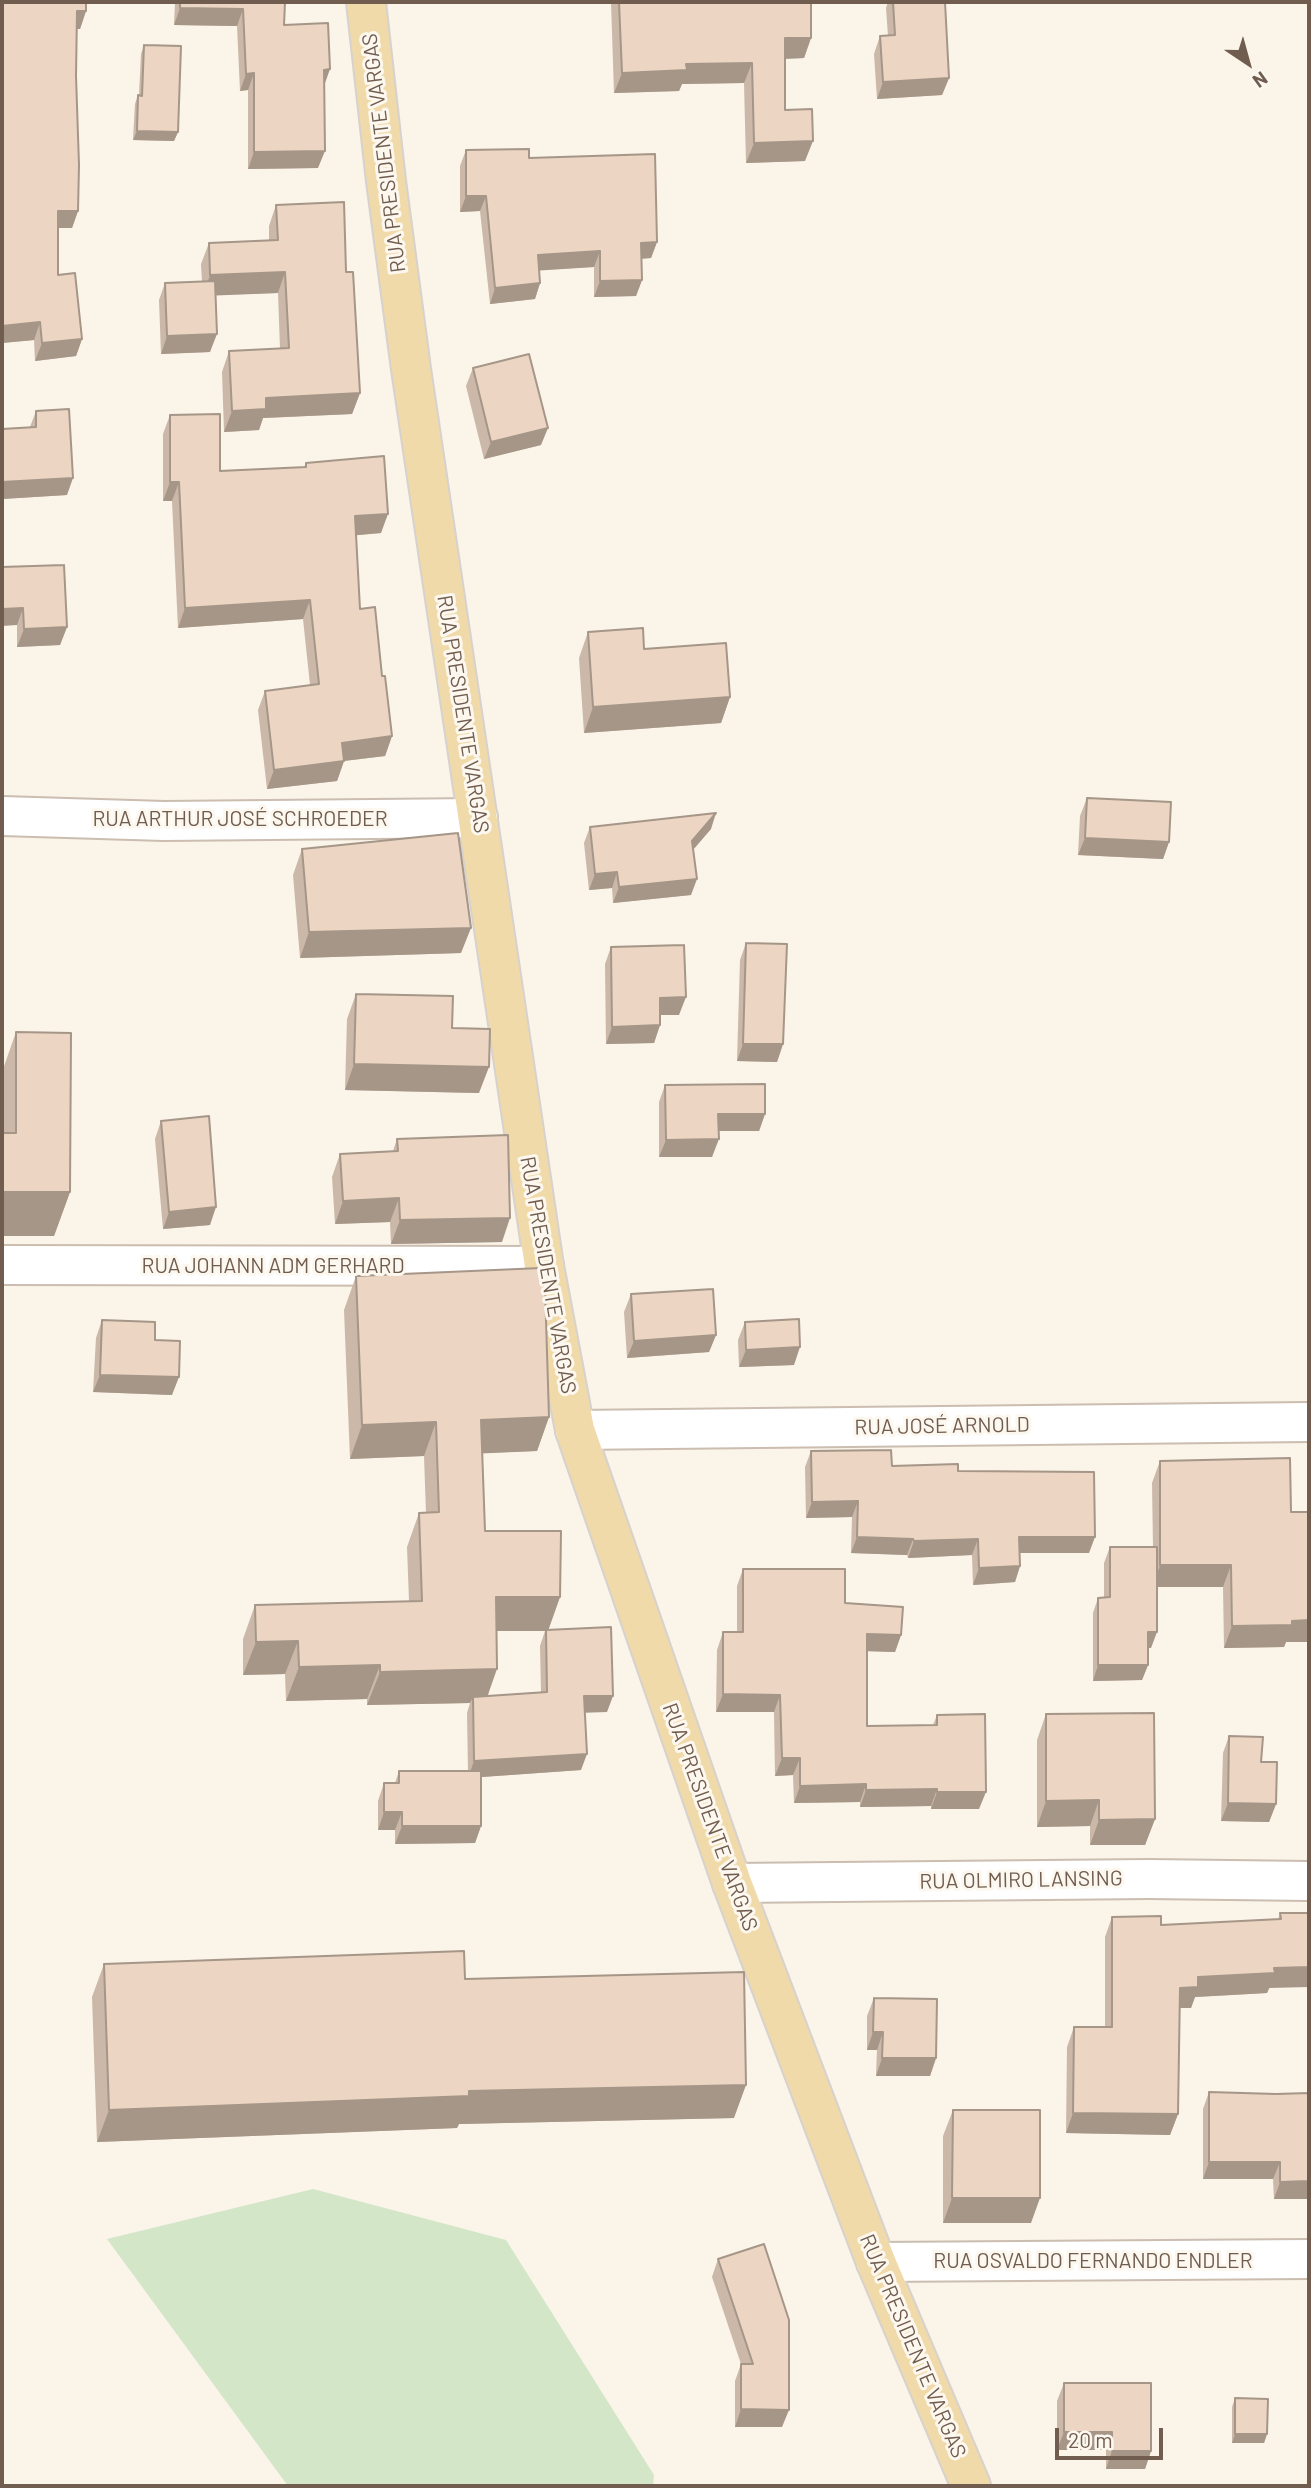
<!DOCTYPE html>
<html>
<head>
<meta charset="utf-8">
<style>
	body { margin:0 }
	#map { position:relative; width:1311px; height:2488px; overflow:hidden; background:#faf4e9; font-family:Barlow,sans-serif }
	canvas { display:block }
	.frame { position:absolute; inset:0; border:4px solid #715d4f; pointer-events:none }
	.north { position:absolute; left:1213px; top:28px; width:70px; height:70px; -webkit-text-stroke:5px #fdf8ef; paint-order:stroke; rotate:144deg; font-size:19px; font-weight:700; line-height:28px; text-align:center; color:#715d4f }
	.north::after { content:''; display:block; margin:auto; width:24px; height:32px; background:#715d4f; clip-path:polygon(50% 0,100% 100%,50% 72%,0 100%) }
	.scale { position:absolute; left:1055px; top:2428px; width:108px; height:32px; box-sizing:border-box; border:4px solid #715d4f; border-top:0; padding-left:9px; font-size:21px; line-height:24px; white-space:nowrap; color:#715d4f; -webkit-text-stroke:5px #fdf8ef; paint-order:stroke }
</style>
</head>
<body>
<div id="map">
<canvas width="1311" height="2488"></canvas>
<div class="frame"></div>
<div class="north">N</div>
<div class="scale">20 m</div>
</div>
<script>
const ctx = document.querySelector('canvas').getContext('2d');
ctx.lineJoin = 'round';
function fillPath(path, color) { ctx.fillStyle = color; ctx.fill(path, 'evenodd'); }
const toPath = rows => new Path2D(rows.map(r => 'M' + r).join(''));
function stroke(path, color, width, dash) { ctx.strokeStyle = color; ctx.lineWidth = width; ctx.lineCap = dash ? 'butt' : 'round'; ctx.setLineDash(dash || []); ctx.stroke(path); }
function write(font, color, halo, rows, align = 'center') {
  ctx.font = font + ' Barlow,sans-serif'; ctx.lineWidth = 6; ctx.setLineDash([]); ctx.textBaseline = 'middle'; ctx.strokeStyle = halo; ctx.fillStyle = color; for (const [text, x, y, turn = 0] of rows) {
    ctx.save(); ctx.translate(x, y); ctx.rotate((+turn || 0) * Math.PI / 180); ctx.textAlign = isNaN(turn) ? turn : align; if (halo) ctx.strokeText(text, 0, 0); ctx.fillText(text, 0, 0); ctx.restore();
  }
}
const green = toPath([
	[313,2189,506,2240,654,2475,653,2486,288,2486,107,2239]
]);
const minor = toPath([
	[2,816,164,821,478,818],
	[2,1265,544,1266],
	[575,1430,1309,1422],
	[732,1883,1149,1879,1309,1881],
	[876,2262,1309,2259]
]);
const major = toPath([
	[366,2,386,181,411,369,544,1266,575,1430,732,1883,876,2262,971,2486]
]);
const wall = toPath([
	[2,2,86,11,80,29,77,29,76,76,78,211,72,228,58,228,58,275,82,339,76,356,35,361,34,340,2,343],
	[175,2,285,2,284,25,324,85,318,168,248,169,248,90,240,91,237,26,174,25],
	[611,2,811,2,811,38,804,58,785,59,785,110,805,161,746,163,744,83,682,84,679,91,614,93],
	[888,2,945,2,949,78,942,95,877,99,874,54,880,36,888,36,886,8],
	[144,45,178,132,174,141,133,140,135,104,138,95,139,95,141,54],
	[466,150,529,158,657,242,651,258,641,259,642,280,636,296,594,297,594,267,539,270,540,283,535,299,490,304,480,211,460,212,460,166],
	[276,205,346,272,360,393,352,414,263,418,259,430,224,432,222,372,229,351,280,349,278,293,215,295,210,352,161,354,159,300,165,283,202,282,201,264,209,243,269,241,269,226],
	[473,368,541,445,484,459,466,386],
	[36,411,67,495,2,499,2,429,30,427],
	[170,415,220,471,304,467,306,463,381,533,356,535,360,609,382,676,392,736,385,756,344,761,337,781,267,789,258,710,265,691,310,685,303,619,178,628,172,501,163,501,163,434],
	[2,567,67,627,60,645,17,647,17,625],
	[588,632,730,697,721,723,584,733,579,658],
	[1087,798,1169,842,1163,859,1078,855,1080,816],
	[590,827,711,829,693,849,691,895,613,903,612,888,589,890,584,843],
	[302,849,461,953,300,958,293,875],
	[746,943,783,1044,777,1062,737,1061,740,960],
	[611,947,679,1015,660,1015,660,1025,654,1043,606,1044,605,964],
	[356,994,452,1028,479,1093,345,1090,347,1019],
	[16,1032,70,1192,54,1236,2,1236,2,1072],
	[665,1085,765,1114,759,1131,719,1131,712,1157,659,1157,659,1102],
	[161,1121,210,1225,163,1229,155,1139],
	[397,1139,502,1242,391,1244,390,1222,335,1224,332,1177,340,1154,393,1151],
	[356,1276,549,1417,537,1451,482,1453,485,1531,560,1597,548,1630,607,1712,584,1712,581,1770,481,1777,481,1826,475,1843,395,1844,395,1830,378,1830,378,1801,384,1783,395,1783,399,1771,468,1771,467,1713,470,1703,367,1705,367,1699,286,1701,285,1674,243,1675,243,1639,255,1605,409,1601,407,1547,419,1513,426,1513,424,1456,350,1459,344,1310],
	[497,1631,545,1631,540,1646,541,1692,488,1696],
	[631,1294,716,1335,709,1352,627,1358,624,1312],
	[102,1320,155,1340,172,1395,93,1392,96,1338],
	[745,1322,794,1365,739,1367,738,1340],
	[811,1451,892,1466,958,1471,1089,1553,1020,1553,1020,1566,1015,1582,973,1585,972,1555,908,1558,907,1555,851,1553,852,1517,806,1518,805,1467],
	[1160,1461,1291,1512,1309,1512,1309,1642,1286,1642,1284,1647,1224,1648,1223,1587,1157,1587,1151,1648,1148,1648,1148,1665,1142,1680,1093,1681,1093,1613,1098,1598,1104,1597,1104,1563,1110,1547,1153,1547,1152,1483],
	[743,1569,845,1603,901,1635,895,1652,867,1651,867,1726,933,1725,937,1715,979,1809,931,1809,931,1806,860,1807,860,1802,794,1803,793,1775,775,1776,774,1712,716,1712,717,1650,723,1632,737,1632,737,1586],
	[1046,1714,1155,1819,1145,1845,1090,1845,1090,1826,1037,1827,1037,1740],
	[1229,1736,1261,1762,1276,1804,1269,1822,1221,1821,1223,1753],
	[1280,1913,1309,1913,1267,1993,1195,1997,1191,2008,1179,2008,1178,2114,1170,2135,1066,2133,1067,2047,1074,2027,1105,2027,1105,1937,1112,1917,1161,1925,1278,1919],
	[104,1964,465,1979,734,2118,459,2124,457,2128,97,2142,92,1997],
	[874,1998,936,2058,930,2076,876,2076,877,2050,867,2050,867,2016],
	[1209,2092,1276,2094,1309,2199,1274,2199,1273,2179,1203,2179,1203,2109],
	[953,2110,1031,2223,943,2223,943,2136],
	[718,2259,782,2427,735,2427,735,2381,741,2364,712,2277],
	[1064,2383,1151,2451,1145,2469,1106,2469,1106,2450,1057,2450,1057,2401],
	[1235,2398,1267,2434,1264,2443,1232,2443,1232,2407]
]);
const shadedWall = toPath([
	[180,8,243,9,237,26,174,25],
	[77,11,86,11,80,29,71,29],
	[785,38,811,38,804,58,778,59],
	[752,63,744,83,682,84,679,91,614,93,622,73,686,64],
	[330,69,324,86,324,70],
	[254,73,248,90,240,91,246,74],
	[949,78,942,95,877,99,883,82],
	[137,131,178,132,174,141,133,140],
	[813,141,805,161,746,163,754,143],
	[325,151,318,168,248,169,254,152],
	[466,196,486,196,480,211,460,212],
	[58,211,78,211,72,228,52,228],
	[657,242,651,258,635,259,641,243],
	[600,251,594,267,532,271,538,255],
	[285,272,278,293,203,296,210,275],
	[642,280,636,296,594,297,600,281],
	[540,283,535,299,490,304,495,288],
	[40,322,34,340,2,343,2,326],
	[217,334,210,352,161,354,167,336],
	[82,339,76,356,35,361,42,343],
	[360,393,352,414,263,418,259,430,224,432,232,411,266,398],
	[548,428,541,445,484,459,491,442],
	[73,478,67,495,2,499,2,482],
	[170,482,179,482,172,501,163,501],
	[388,514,381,533,348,536,355,516],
	[310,600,303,619,178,628,185,608],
	[23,608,17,625,2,626,2,609],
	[67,627,60,645,17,647,24,629],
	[730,697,721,723,584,733,593,707],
	[392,736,385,756,335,762,342,743],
	[344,761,337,781,267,789,274,770],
	[716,813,711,829,687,857,692,841],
	[1085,838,1169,842,1163,859,1078,855],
	[617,872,612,888,589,890,595,874],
	[697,879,691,895,613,903,619,887],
	[471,928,461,953,300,958,309,932],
	[686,997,679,1015,654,1015,660,998],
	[660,1025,654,1043,606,1044,612,1027],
	[743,1044,783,1044,777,1062,737,1061],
	[354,1064,489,1067,479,1093,345,1090],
	[718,1114,765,1114,759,1131,712,1131],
	[719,1139,712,1157,659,1157,666,1140],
	[2,1192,70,1192,54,1236,2,1236],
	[399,1198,390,1222,335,1224,343,1201],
	[216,1207,210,1225,163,1229,169,1212],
	[510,1218,502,1242,391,1244,400,1220],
	[716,1335,709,1352,627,1358,634,1341],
	[800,1347,794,1365,739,1367,746,1350],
	[100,1375,179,1377,172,1395,93,1392],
	[549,1417,537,1451,469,1454,481,1420],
	[436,1422,424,1456,350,1459,362,1425],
	[858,1501,852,1517,806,1518,812,1502],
	[857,1537,913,1539,907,1555,851,1553],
	[1019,1537,1095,1537,1089,1553,1013,1553],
	[978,1539,972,1555,908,1558,914,1541],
	[1160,1565,1231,1565,1223,1587,1153,1587],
	[1020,1566,1015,1582,973,1585,979,1568],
	[496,1597,560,1597,548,1631,484,1631],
	[1309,1620,1309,1642,1286,1642,1284,1647,1224,1648,1232,1626,1292,1621],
	[1148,1632,1157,1632,1151,1648,1142,1648],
	[867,1634,901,1635,895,1652,861,1651],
	[298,1641,285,1674,243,1675,256,1642],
	[380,1665,367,1699,286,1701,299,1667],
	[1098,1665,1148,1665,1142,1680,1093,1681],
	[497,1669,485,1703,473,1697,470,1703,367,1705,380,1672],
	[723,1694,780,1695,774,1712,716,1712],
	[584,1696,613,1696,607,1712,578,1713],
	[587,1754,581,1770,468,1778,474,1761],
	[782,1758,800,1758,793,1775,775,1776],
	[866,1784,860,1802,794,1803,800,1786],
	[937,1789,931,1806,860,1807,866,1790],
	[937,1792,986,1792,979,1809,931,1809],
	[1099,1800,1090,1826,1037,1827,1046,1801],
	[1228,1803,1276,1804,1269,1822,1221,1821],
	[384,1812,402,1812,395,1830,378,1830],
	[1155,1819,1145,1845,1090,1845,1099,1820],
	[402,1826,481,1826,475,1843,395,1844],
	[1309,1967,1309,1987,1269,1988,1267,1993,1195,1997,1191,2008,1172,2008,1180,1988,1198,1977,1274,1968],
	[873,2032,883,2032,877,2050,867,2050],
	[882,2058,936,2058,930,2076,876,2076],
	[746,2085,734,2118,459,2124,457,2128,97,2142,109,2110,469,2091],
	[1073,2113,1178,2114,1170,2135,1066,2133],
	[1209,2162,1280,2162,1273,2179,1203,2179],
	[1309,2181,1309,2199,1274,2199,1280,2182],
	[952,2198,1040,2198,1031,2223,943,2223],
	[741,2409,789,2410,782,2427,735,2427],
	[1064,2432,1112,2432,1106,2450,1057,2450],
	[1235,2434,1267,2434,1264,2443,1232,2443],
	[1112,2451,1151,2451,1145,2469,1106,2469]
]);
const building = toPath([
	[2,2,86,2,86,11,77,11,76,76,79,165,78,211,58,211,58,275,75,273,82,339,42,343,40,322,2,326,2,2],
	[180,2,285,2,284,25,328,23,330,69,324,70,325,151,254,152,254,73,246,74,243,9,180,8,180,2],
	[619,2,811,2,811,38,785,38,785,110,812,109,813,141,754,143,752,63,686,64,687,70,622,73,619,2],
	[893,2,945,2,949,78,883,82,880,36,895,35,893,2],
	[144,45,181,46,178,132,137,131,138,95,142,96,144,45],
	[529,149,529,158,655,154,657,242,641,243,642,280,600,281,600,251,538,255,540,283,495,288,486,196,466,196,466,150,529,149],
	[344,202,346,272,353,272,360,393,266,398,266,409,232,411,229,351,289,348,285,272,210,275,209,243,278,240,276,205,344,202],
	[215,281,217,334,167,336,165,283,215,281],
	[529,354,548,428,491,442,473,368,529,354],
	[69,409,73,478,2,482,2,429,36,427,36,411,69,409],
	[220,414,220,471,306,467,306,463,384,456,388,514,355,516,360,609,375,607,382,676,385,676,392,736,342,743,344,761,274,770,265,691,319,684,310,600,185,608,179,482,170,482,170,415,220,414],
	[64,565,67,627,24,629,23,608,2,609,2,567,64,565],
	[643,628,644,649,726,643,730,697,593,707,588,632,643,628],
	[1087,798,1171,802,1169,842,1085,838,1087,798],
	[716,813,692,841,697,879,619,887,617,872,595,874,590,827,716,813],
	[458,833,471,928,309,932,302,849,458,833],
	[746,943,787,944,783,1044,743,1044,746,943],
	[684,945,686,997,660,998,660,1025,612,1027,611,947,684,945],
	[356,994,453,996,452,1028,490,1029,489,1067,354,1064,356,994],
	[16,1032,71,1033,70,1192,2,1192,2,1133,16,1133,16,1032],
	[765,1084,765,1114,718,1114,719,1139,666,1140,665,1085,765,1084],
	[209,1116,216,1207,169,1212,161,1121,209,1116],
	[508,1135,510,1218,400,1220,399,1198,343,1201,340,1154,398,1151,397,1139,508,1135],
	[541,1268,545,1288,549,1417,481,1420,485,1531,561,1531,560,1597,496,1597,497,1669,380,1672,380,1665,299,1667,298,1641,256,1642,255,1605,422,1601,419,1513,439,1512,436,1422,362,1425,356,1276,541,1268],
	[713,1289,716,1335,634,1341,631,1294,713,1289],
	[799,1319,800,1347,746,1350,745,1322,799,1319],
	[102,1320,155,1322,155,1340,180,1341,179,1377,100,1375,102,1320],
	[891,1450,892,1466,958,1464,958,1471,1094,1472,1095,1537,1019,1537,1020,1566,979,1568,978,1539,914,1541,913,1539,857,1537,858,1501,812,1502,811,1451,891,1450],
	[1290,1458,1291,1512,1309,1512,1309,1620,1292,1621,1292,1625,1232,1626,1231,1565,1160,1565,1160,1461,1290,1458],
	[1110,1547,1157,1547,1157,1632,1148,1632,1148,1665,1098,1665,1098,1598,1110,1597,1110,1547],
	[743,1569,845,1569,845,1603,903,1607,901,1635,867,1634,867,1726,937,1725,937,1715,985,1714,986,1792,937,1792,937,1789,866,1790,866,1784,800,1786,800,1758,782,1758,780,1695,723,1694,723,1632,743,1632,743,1569],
	[611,1627,613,1696,584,1696,587,1754,474,1761,473,1697,547,1692,546,1630,611,1627],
	[1154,1713,1155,1819,1099,1820,1099,1800,1046,1801,1046,1714,1154,1713],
	[1229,1736,1263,1737,1261,1762,1277,1762,1276,1804,1228,1803,1229,1736],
	[399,1771,481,1771,481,1826,402,1826,402,1812,384,1812,384,1783,399,1783,399,1771],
	[1280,1913,1309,1913,1309,1967,1274,1968,1275,1973,1198,1977,1198,1987,1180,1988,1178,2114,1073,2113,1074,2027,1112,2027,1112,1917,1161,1916,1161,1925,1281,1919,1280,1913],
	[464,1951,465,1979,744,1972,746,2085,469,2091,469,2096,109,2110,104,1964,464,1951],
	[874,1998,937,1999,936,2058,882,2058,883,2032,873,2032,874,1998],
	[1209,2092,1276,2094,1309,2093,1309,2181,1280,2182,1280,2162,1209,2162,1209,2092],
	[953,2110,1040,2110,1040,2198,952,2198,953,2110],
	[764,2244,789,2320,789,2410,741,2409,741,2364,753,2364,718,2259,764,2244],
	[1064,2383,1151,2383,1151,2451,1112,2451,1112,2432,1064,2432,1064,2383],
	[1235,2398,1268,2399,1267,2434,1235,2434,1235,2398]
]);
const streetNames = [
	["RUA PRESIDENTE VARGAS",384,153,-97],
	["RUA PRESIDENTE VARGAS",463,714,81],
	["RUA ARTHUR JOSÉ SCHROEDER",240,819],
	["RUA JOHANN ADM GERHARD",273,1266],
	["RUA PRESIDENTE VARGAS",548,1275,80],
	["RUA JOSÉ ARNOLD",942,1426,-1],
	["RUA PRESIDENTE VARGAS",710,1817,70],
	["RUA OLMIRO LANSING",1021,1880,-1],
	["RUA OSVALDO FERNANDO ENDLER",1093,2261],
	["RUA PRESIDENTE VARGAS",913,2346,67]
];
fillPath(green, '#d3e6c8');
stroke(minor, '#cbbdb0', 42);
stroke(major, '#d7d2ce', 42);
stroke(minor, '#fff', 38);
stroke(major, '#f1daa9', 38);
fillPath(wall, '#cbb8a8');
fillPath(shadedWall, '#a59688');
fillPath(building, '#ecd6c3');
stroke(building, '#a59688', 2);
write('21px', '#715d4f', '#fdf8ef', streetNames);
</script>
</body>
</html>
